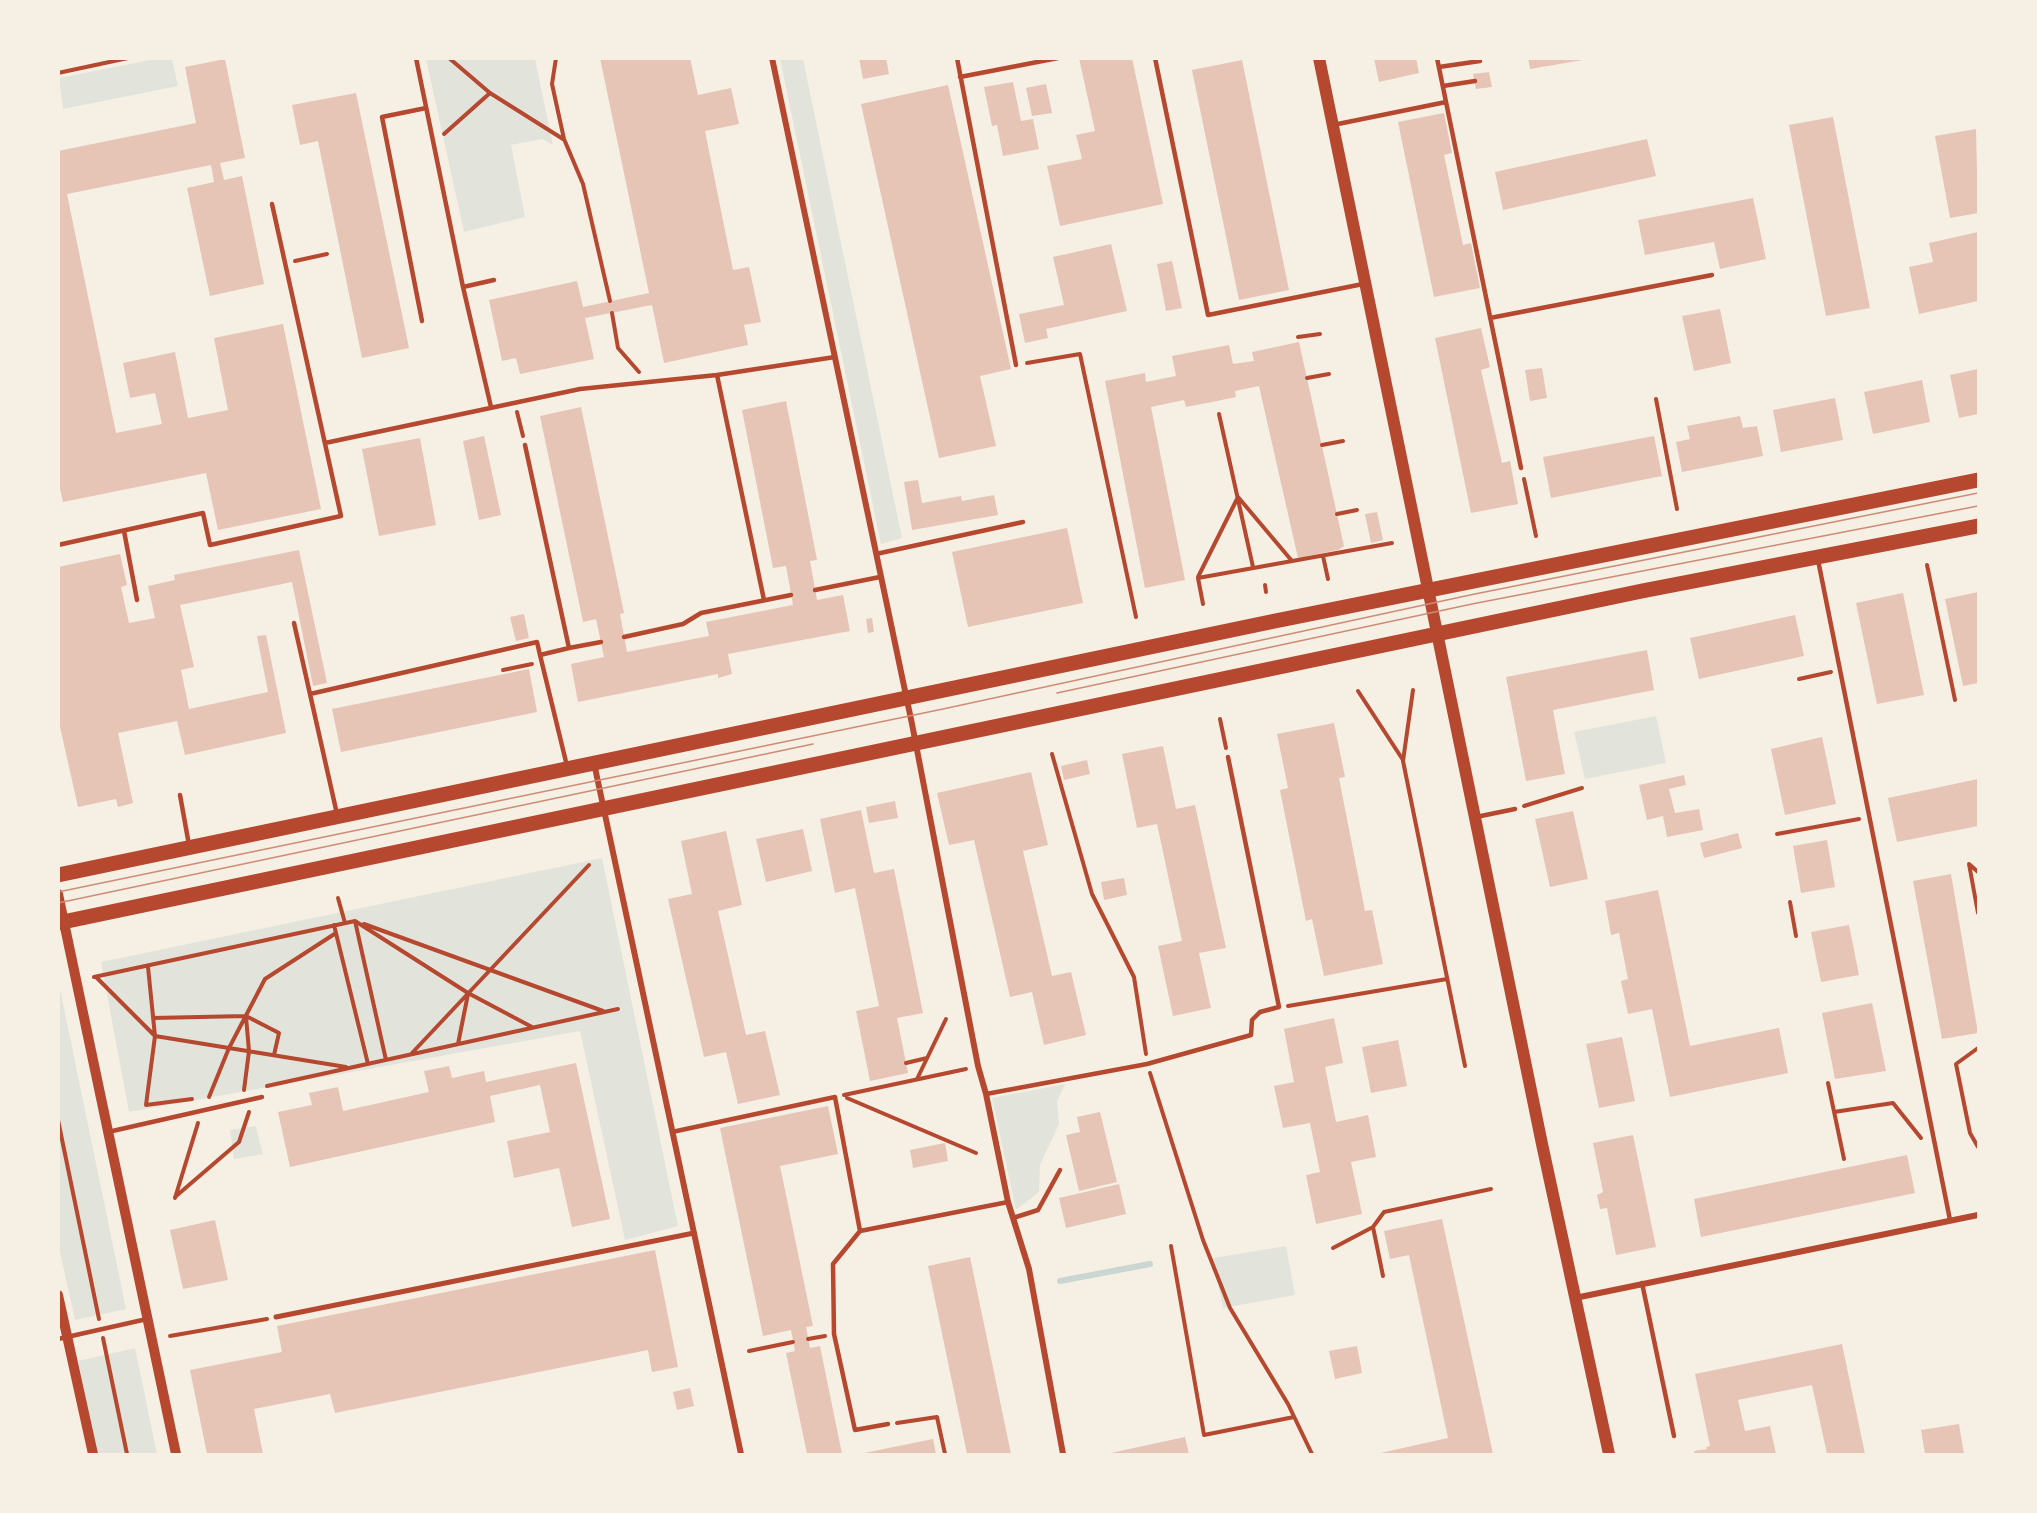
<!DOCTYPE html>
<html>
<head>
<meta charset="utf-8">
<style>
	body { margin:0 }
	#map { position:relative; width:2037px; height:1513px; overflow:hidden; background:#f6efe4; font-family:"Open Sans",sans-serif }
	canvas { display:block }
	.frame { position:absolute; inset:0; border:60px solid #f6efe4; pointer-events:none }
</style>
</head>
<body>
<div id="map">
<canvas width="2037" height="1513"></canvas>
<div class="frame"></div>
</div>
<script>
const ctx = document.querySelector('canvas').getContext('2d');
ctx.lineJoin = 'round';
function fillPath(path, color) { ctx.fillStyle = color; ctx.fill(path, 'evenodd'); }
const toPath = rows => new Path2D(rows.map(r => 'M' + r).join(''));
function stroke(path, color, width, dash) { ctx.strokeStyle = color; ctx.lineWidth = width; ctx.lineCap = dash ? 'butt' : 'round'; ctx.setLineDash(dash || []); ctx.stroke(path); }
const green = toPath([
	[155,59,172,59,178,86,63,109,59,78],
	[426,59,535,59,553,145,542,139,511,145,525,217,464,232],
	[780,59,803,59,902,538,881,544],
	[1656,716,1666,763,1585,779,1574,732],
	[602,858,678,1226,625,1240,580,1031,129,1112,101,962],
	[58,979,126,1309,75,1320,58,1243],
	[1065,1084,1057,1101,1059,1124,1040,1165,1039,1192,1016,1210,992,1098],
	[256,1126,263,1154,234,1159,230,1130],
	[1286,1246,1295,1295,1223,1308,1213,1258],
	[135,1348,157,1454,97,1454,78,1361]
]);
const stream = toPath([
	[1060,1281,1150,1264]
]);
const building = toPath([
	[600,58,690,58,698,95,731,88,739,124,705,131,733,270,749,267,761,322,744,325,748,345,664,363,652,305,585,318,594,359,520,374,516,358,502,361,489,300,577,281,583,307,649,293],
	[859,58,886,58,889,74,863,79],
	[1079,58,1132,58,1163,204,1060,226,1047,166,1082,159,1076,135,1095,131],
	[1374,58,1416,58,1419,73,1379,82],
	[1528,58,1583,58,1583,60,1530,69],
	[225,59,245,158,220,163,224,180,242,176,264,284,210,296,187,188,214,182,211,165,67,194,116,433,162,424,155,393,130,398,123,363,175,352,188,418,228,410,214,338,283,324,321,509,218,530,206,473,63,502,58,480,58,151,196,123,185,67],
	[1242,60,1289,290,1239,300,1192,70],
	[1489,72,1492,87,1476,89,1473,74],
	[1013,82,1021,121,1033,119,1039,149,1003,156,997,125,992,126,984,87],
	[1046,84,1052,113,1032,116,1026,88],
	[948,85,1011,369,980,376,996,446,939,458,861,104],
	[356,93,409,348,362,358,318,141,300,145,292,105],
	[1444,113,1452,153,1444,155,1463,245,1471,243,1480,288,1434,297,1398,122],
	[1833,117,1870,308,1826,316,1789,125],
	[1976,129,1978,213,1950,218,1935,136],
	[1647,139,1656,176,1503,210,1495,172],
	[1753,198,1766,259,1720,269,1714,242,1645,255,1638,220],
	[1978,232,1978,301,1919,314,1909,267,1933,262,1929,243],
	[1111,244,1127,311,1046,329,1048,338,1025,343,1019,314,1064,305,1053,257],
	[1172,261,1182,308,1166,311,1157,264],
	[1720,309,1731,363,1694,371,1682,316],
	[1481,328,1490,367,1481,370,1502,463,1510,461,1518,504,1471,513,1435,338],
	[1299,342,1344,546,1338,550,1298,558,1259,386,1235,391,1236,397,1212,402,1186,407,1184,400,1151,407,1185,580,1145,588,1105,381,1145,373,1146,382,1176,376,1172,356,1229,345,1233,364,1254,361,1252,352],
	[1542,368,1547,398,1530,401,1525,370],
	[1978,369,1978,414,1959,418,1950,375],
	[1922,380,1930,422,1873,434,1864,392],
	[1835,398,1843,440,1781,452,1773,410],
	[786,401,817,560,810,561,817,600,843,595,850,631,728,654,732,674,718,678,718,674,578,702,571,664,604,657,596,619,583,622,540,416,581,407,624,613,620,614,627,652,709,636,706,622,793,605,786,566,773,568,742,410],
	[1740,416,1743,428,1757,426,1763,456,1682,472,1676,442,1690,439,1687,426],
	[484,436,501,515,479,520,463,441],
	[1654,436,1662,476,1551,498,1543,457],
	[420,438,436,525,379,536,362,449],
	[918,480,922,503,961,496,962,501,994,495,998,515,912,530,904,482],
	[1377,512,1383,540,1371,543,1365,514],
	[1067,528,1083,603,968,627,952,552],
	[299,550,327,683,313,686,292,582,180,605,194,667,181,670,189,709,268,692,257,636,266,635,286,733,185,755,177,721,118,733,133,803,118,807,116,799,78,807,58,718,58,567,120,554,127,585,121,587,129,623,155,618,148,586,175,580,174,575],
	[1978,592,1978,683,1963,686,1945,599],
	[1903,593,1924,695,1877,704,1856,603],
	[524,614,529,638,516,641,510,617],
	[1795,615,1804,656,1699,679,1690,638],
	[872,618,874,632,868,633,866,619],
	[1647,650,1654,690,1553,710,1565,774,1526,781,1506,677],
	[529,669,537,712,341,752,332,709],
	[1334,723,1345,777,1339,778,1365,911,1372,910,1383,964,1324,976,1312,919,1306,921,1280,790,1288,788,1277,734],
	[1822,737,1836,804,1785,815,1771,749],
	[1163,746,1176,809,1195,805,1226,948,1199,953,1211,1008,1173,1016,1158,946,1182,941,1157,824,1137,828,1122,754],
	[1087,760,1090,774,1064,780,1061,766],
	[1031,772,1048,845,1023,851,1052,976,1071,972,1086,1035,1044,1045,1032,992,1010,997,974,840,949,845,937,793],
	[1684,775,1686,785,1669,789,1675,813,1699,809,1703,830,1667,837,1663,816,1647,820,1639,785],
	[1978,779,1978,826,1897,842,1888,798],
	[895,801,898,818,869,823,866,807],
	[861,810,874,873,894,869,923,1013,897,1018,908,1073,870,1081,856,1011,879,1006,855,888,835,893,820,819],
	[1573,811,1588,879,1550,887,1535,819],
	[803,829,812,871,766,882,756,839],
	[726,831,742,905,718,911,746,1035,765,1031,780,1095,738,1104,726,1052,704,1057,668,899,692,894,681,841],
	[1738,833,1742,848,1704,858,1700,843],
	[1827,840,1835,887,1801,893,1793,846],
	[1951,874,1978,1033,1942,1039,1913,881],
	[1124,878,1127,895,1104,900,1101,882],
	[1658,890,1690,1046,1779,1028,1788,1073,1670,1097,1652,1009,1628,1014,1621,981,1628,979,1619,933,1611,935,1605,901],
	[1849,925,1859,975,1821,982,1811,932],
	[1872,1003,1886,1071,1835,1079,1822,1013],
	[1334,1018,1343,1063,1325,1067,1336,1122,1368,1115,1376,1157,1351,1162,1362,1214,1316,1224,1306,1175,1320,1172,1310,1123,1283,1128,1274,1086,1294,1082,1284,1029],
	[1622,1037,1635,1101,1599,1108,1586,1044],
	[1398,1040,1407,1086,1371,1093,1362,1047],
	[576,1063,610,1219,572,1227,559,1168,514,1178,507,1141,550,1132,540,1085,490,1096,495,1122,290,1167,278,1112,312,1105,309,1093,338,1087,343,1111,429,1092,424,1071,449,1066,452,1078,484,1071,486,1082],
	[828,1106,838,1154,780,1166,813,1326,806,1327,810,1348,820,1346,842,1454,807,1454,786,1353,795,1351,791,1330,763,1336,720,1128],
	[1100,1112,1117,1182,1079,1191,1066,1135,1080,1132,1077,1117],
	[1633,1135,1656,1247,1616,1255,1607,1208,1600,1209,1597,1195,1603,1192,1593,1143],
	[945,1143,948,1161,913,1168,910,1150],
	[1907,1155,1915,1193,1701,1237,1694,1199],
	[1119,1184,1126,1214,1066,1228,1059,1198],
	[1442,1219,1493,1454,1376,1454,1448,1438,1409,1255,1390,1259,1384,1231],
	[215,1220,228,1280,183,1289,170,1230],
	[655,1250,678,1367,652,1372,648,1350,335,1413,330,1394,254,1409,263,1454,207,1454,190,1370,282,1352,277,1326],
	[970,1257,1011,1454,967,1454,928,1266],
	[1842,1344,1865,1454,1827,1454,1812,1385,1738,1400,1745,1431,1770,1426,1776,1454,1695,1454,1694,1451,1707,1449,1706,1447,1710,1446,1695,1374],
	[1357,1346,1362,1373,1335,1379,1329,1351],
	[690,1388,694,1406,677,1410,673,1392],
	[1959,1424,1964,1454,1925,1454,1921,1430],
	[1185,1437,1189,1454,1106,1454],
	[933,1439,936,1454,864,1454,864,1453]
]);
const path = toPath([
	[449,58,490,93,563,139],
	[556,58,552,84,564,139,583,184,610,301],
	[58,73,128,58],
	[444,134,490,93],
	[295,261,327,254],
	[612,313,618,348,639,372],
	[1298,337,1320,334],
	[1027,363,1080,354,1136,617],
	[1307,378,1329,374],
	[1656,399,1677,509],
	[517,412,523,436],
	[1219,414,1253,567],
	[1322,445,1343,441],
	[1524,479,1536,536],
	[1337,514,1357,510],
	[1323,556,1328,579],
	[1927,565,1955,700],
	[1198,577,1238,497,1292,561],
	[1265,585,1266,592],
	[1203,604,1198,578,1392,543],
	[503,670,532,664],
	[1799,679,1831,672],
	[1413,690,1403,761,1465,1066],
	[1358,691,1403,760],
	[1220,719,1226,748],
	[1052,754,1092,894,1134,977,1146,1054],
	[1524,806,1582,788],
	[1777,834,1859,819],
	[1969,864,1978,913],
	[1969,864,1978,872],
	[338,898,345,923],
	[1790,902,1796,936],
	[355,921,386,1060],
	[364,924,603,1011],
	[334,925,368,1064],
	[148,967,155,1036,146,1105,192,1099],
	[94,977,355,921,468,993,532,1027],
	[96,977,155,1036,346,1067],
	[1288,1006,1447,979],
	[153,1018,246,1016,279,1033,274,1055],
	[458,1044,468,994],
	[1978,1048,1956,1064,1970,1133,1978,1147],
	[412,1053,589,865],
	[906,1063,927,1058],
	[1150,1073,1203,1240,1230,1308,1288,1404,1312,1454],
	[917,1079,946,1019],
	[1828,1083,1844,1159],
	[267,1086,618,1009],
	[244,1090,249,1051,246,1017],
	[844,1095,966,1069],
	[209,1097,229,1048,265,979,336,933],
	[847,1098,976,1153],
	[1834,1112,1893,1103,1921,1138],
	[58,1120,99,1319],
	[175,1197,239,1142,249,1112],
	[175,1198,198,1123],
	[1373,1227,1383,1276],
	[1171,1246,1204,1435,1294,1417],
	[1333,1248,1373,1227,1384,1212,1491,1189],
	[170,1336,267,1319],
	[103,1338,127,1454],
	[808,1339,825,1336],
	[749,1351,793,1342],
	[897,1423,937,1417,945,1454]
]);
const service = toPath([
	[416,58,463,287,491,407],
	[957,58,1016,365],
	[1155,58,1208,315,1363,284],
	[1437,58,1521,468],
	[1439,67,1480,61],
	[960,77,1058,58],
	[1443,86,1475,81],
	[1333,125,1446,102],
	[463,287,494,280],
	[1490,318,1712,275],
	[422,321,382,117,426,108],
	[717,375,764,600],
	[325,443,580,389,717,375,835,357],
	[525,445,569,648,540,655,567,766],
	[124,531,137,600],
	[58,545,203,513,210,545,341,516,272,204],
	[876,554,1023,522],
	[1818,560,1950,1220],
	[815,590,880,577],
	[294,623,337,814],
	[624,637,683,624,701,613,791,595],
	[569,648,601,642],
	[310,694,537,642,540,655],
	[180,795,189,845],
	[1476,817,1515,809],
	[986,1094,1147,1064,1251,1035,1252,1020,1260,1012,1279,1007,1228,757],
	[108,1132,262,1097],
	[672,1132,835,1097,860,1231],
	[1013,1218,1038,1210,1060,1170],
	[1642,1283,1674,1436],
	[58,1339,147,1319],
	[888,1424,855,1430,834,1334,833,1264,860,1231,1008,1202]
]);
const pedestrian = toPath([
	[276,1317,694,1233]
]);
const minor = toPath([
	[772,58,912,724,978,1066,986,1094,1008,1202,1029,1269,1063,1454],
	[594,763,741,1454],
	[1575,1298,1978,1215]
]);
const tertiary = toPath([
	[58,894,176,1454],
	[58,1295,93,1454]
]);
const secondary = toPath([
	[1319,58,1542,1144,1609,1454]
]);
const primary = toPath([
	[58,875,1275,621,1978,480],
	[58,923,1642,591,1978,526]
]);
const tram = toPath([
	[1057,693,1472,604,1978,506],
	[58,892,943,709,1470,595,1978,493],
	[58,903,813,744]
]);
fillPath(green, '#e2e4dc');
stroke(stream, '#c9d6d2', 6);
fillPath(building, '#e6c5b7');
stroke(path, '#b5482f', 4);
stroke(service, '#b5482f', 4.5);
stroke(pedestrian, '#b5482f', 5);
stroke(minor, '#b5482f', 6);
stroke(tertiary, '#b5482f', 10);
stroke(secondary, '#b5482f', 12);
stroke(primary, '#b5482f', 15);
stroke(tram, '#cf8b77', 1.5);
</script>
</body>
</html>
